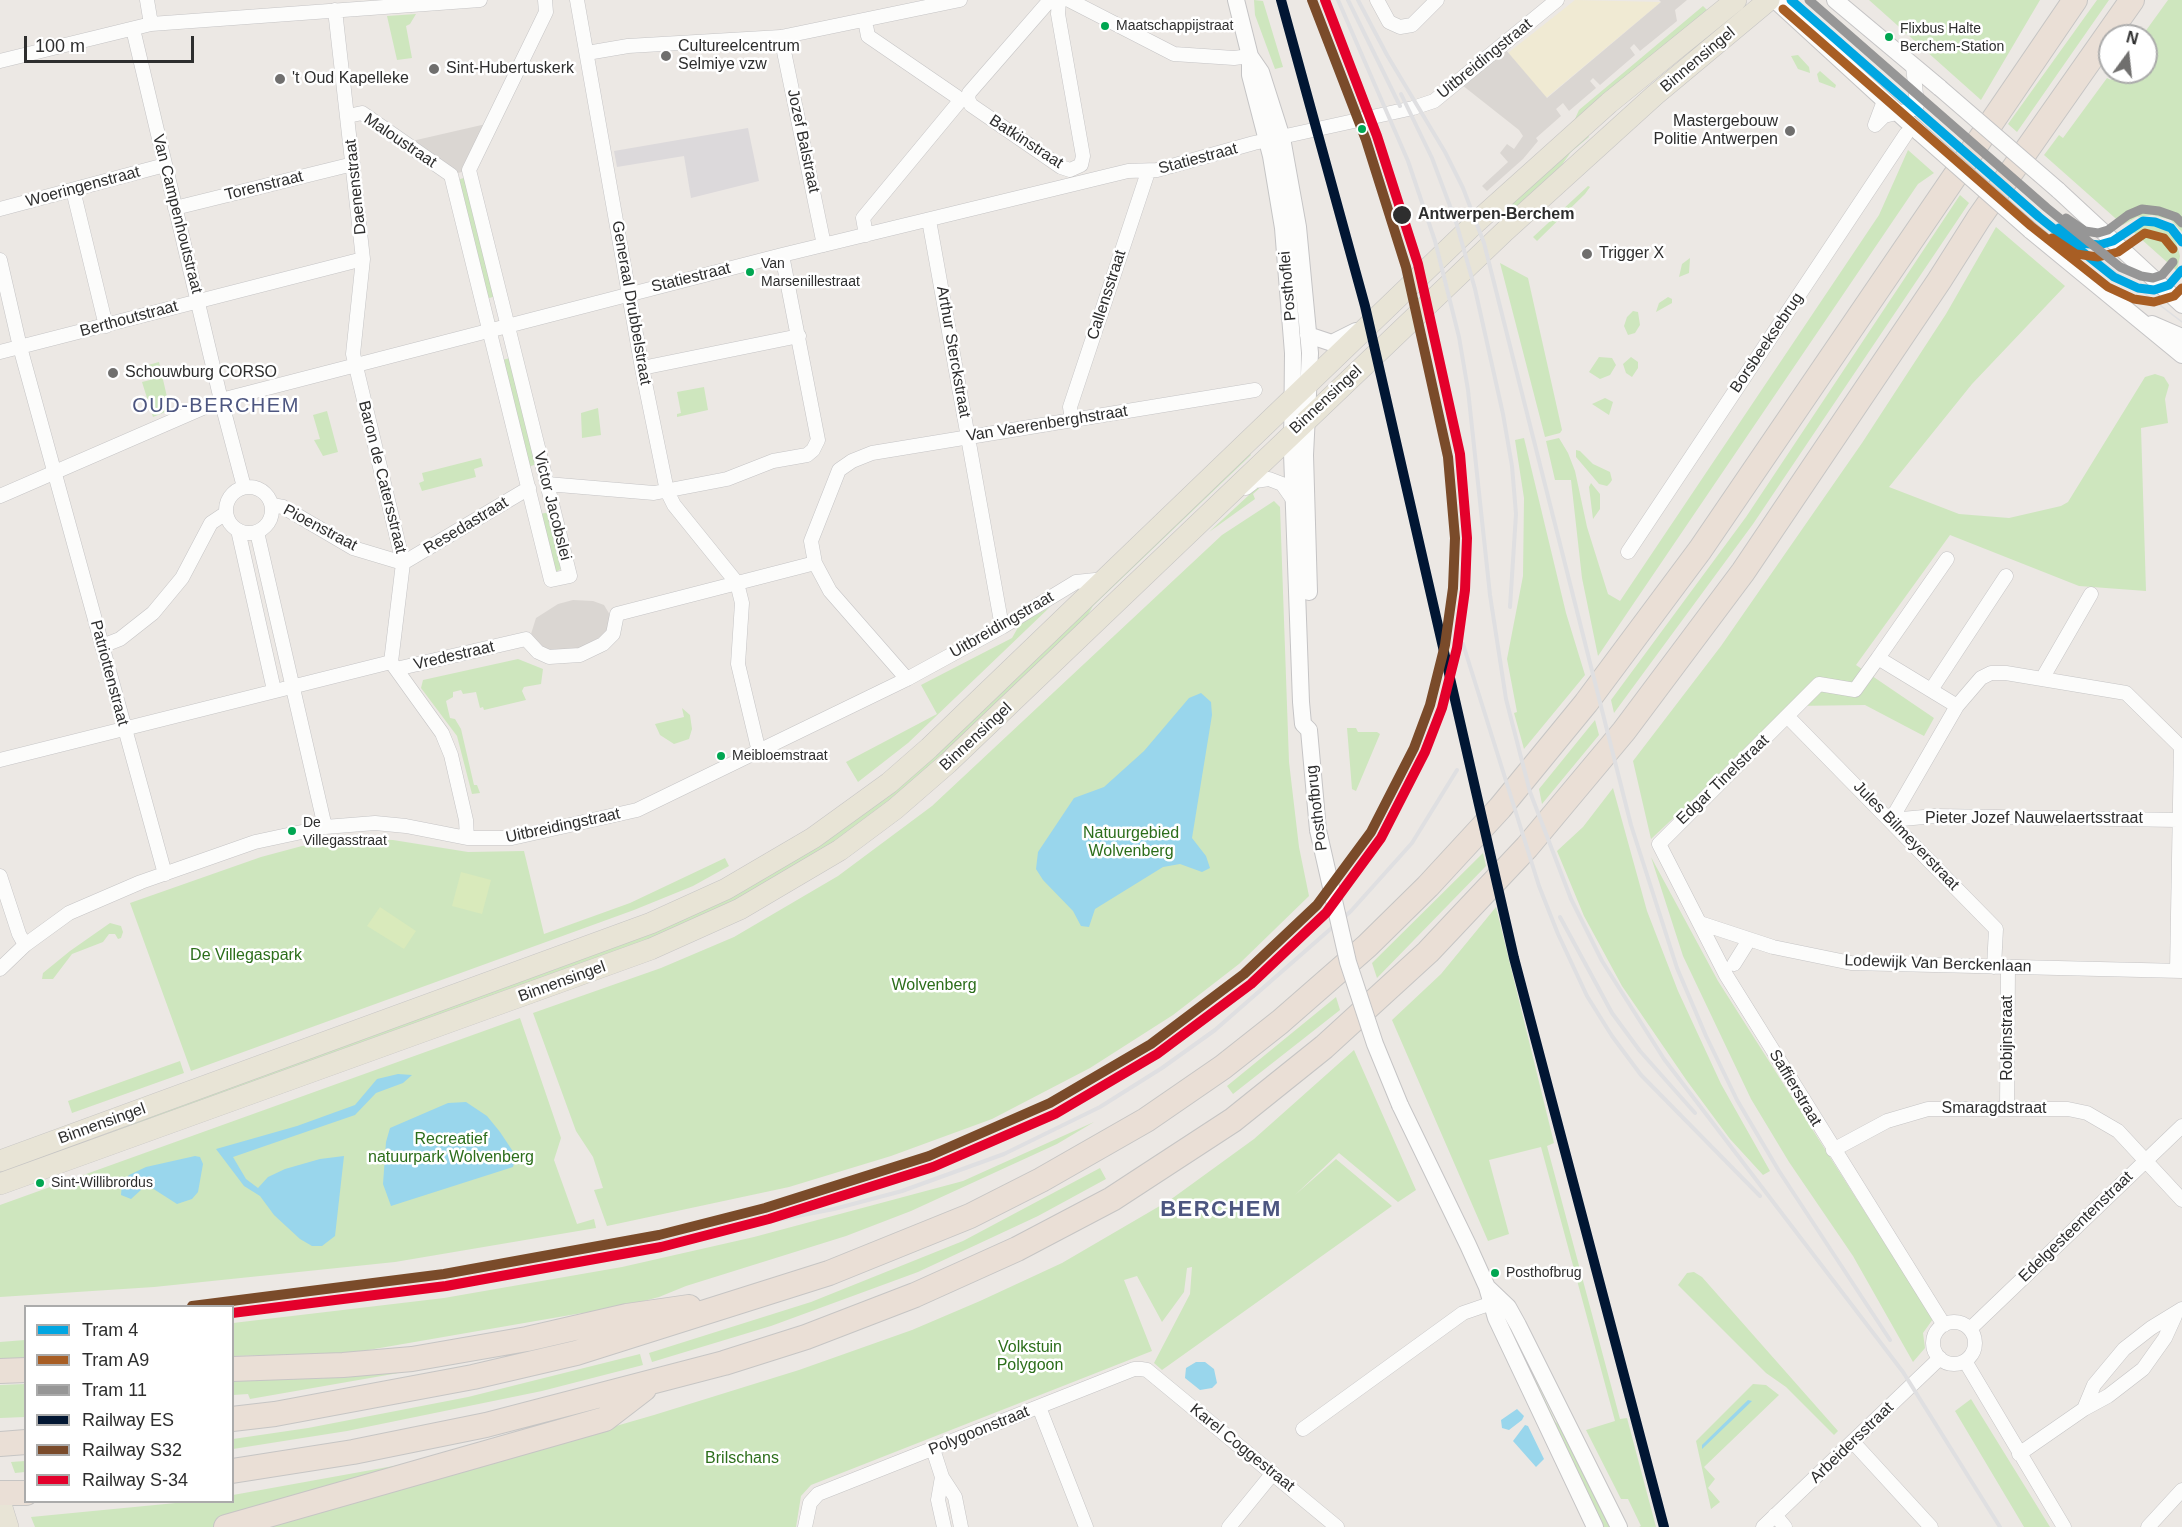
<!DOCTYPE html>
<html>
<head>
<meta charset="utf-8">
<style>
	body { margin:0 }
	#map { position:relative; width:2182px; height:1527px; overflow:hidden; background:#ece8e4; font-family:Helvetica,sans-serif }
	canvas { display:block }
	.legend { position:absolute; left:24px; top:1305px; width:210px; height:198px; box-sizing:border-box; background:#fff; border:2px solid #ababab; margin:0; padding:8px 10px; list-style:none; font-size:18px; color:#2e2e2e }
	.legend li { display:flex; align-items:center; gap:12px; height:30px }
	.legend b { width:30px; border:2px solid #ababab }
	.north { position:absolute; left:2098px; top:24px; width:60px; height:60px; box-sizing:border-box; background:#fff; border:2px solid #ababab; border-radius:50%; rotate:15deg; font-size:16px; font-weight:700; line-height:24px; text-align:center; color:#2e2e2e }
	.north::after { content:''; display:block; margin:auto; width:21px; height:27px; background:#706f6e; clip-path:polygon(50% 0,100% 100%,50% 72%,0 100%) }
	.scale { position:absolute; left:24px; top:36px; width:170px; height:27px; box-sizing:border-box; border:3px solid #2e2e2e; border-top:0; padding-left:8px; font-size:18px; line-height:21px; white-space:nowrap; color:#2e2e2e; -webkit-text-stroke:4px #fff; paint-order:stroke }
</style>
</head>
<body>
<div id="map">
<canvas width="2182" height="1527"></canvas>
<ul class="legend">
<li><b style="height:8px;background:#00a6e2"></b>Tram 4</li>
<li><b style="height:8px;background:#a85e24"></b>Tram A9</li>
<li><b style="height:8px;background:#969696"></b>Tram 11</li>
<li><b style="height:8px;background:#011633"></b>Railway ES</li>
<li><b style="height:8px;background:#7a4b2a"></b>Railway S32</li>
<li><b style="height:8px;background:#e4002b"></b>Railway S-34</li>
</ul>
<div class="north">N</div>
<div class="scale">100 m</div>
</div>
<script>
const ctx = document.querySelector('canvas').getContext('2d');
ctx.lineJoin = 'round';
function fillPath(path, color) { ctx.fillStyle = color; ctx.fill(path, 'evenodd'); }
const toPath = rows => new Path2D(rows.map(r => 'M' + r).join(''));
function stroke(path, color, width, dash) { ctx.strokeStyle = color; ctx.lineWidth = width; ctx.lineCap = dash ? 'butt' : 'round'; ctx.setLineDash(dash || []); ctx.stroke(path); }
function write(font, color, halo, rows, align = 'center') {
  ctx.font = font + ' Helvetica,sans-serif'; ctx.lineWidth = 5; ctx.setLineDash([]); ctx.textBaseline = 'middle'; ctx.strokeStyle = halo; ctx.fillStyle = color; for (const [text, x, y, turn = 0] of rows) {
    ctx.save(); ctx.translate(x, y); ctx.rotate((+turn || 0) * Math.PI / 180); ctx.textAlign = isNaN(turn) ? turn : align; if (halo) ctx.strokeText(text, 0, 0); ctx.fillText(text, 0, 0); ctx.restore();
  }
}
const industrial = toPath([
	[748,128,759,181,691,198,684,156,617,167,614,151]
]);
const green = toPath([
	[1254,0,1263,1,1283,67,1275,69,1255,15],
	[1869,0,2040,0,1981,100],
	[2097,0,2109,0,2017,132,2008,124],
	[2168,0,2182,0,2182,232,2171,220,2152,215,2137,217,2123,225,2044,155,2059,135,2063,138,2107,78,2111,80,2116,72,2146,72,2146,36,2142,36],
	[1703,6,1707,10,1574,121,1579,110],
	[416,14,410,24,406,26,412,58,397,60,387,16],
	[1798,55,1809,67,1810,73,1798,69,1791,56],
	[1820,71,1836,85,1835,88,1819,82,1817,74],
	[1587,132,1589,137,1571,152,1559,169,1509,217,1503,210],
	[1908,150,1934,173,1918,184,1598,656,1582,578,1571,480,1555,480,1546,441,1559,438,1568,453,1575,471,1587,527,1608,594,1620,601,1879,215],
	[467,177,496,296,486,299,457,180],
	[1588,186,1590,187,1585,194,1537,241,1533,237],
	[1960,195,1969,203,1753,524,1614,713,1611,700,1746,517],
	[2146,224,2162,227,2175,238,2180,256,2177,271,2131,230],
	[1996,227,2065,286,1972,384,1889,487,1959,514,2009,518,2061,506,2068,502,2145,377,2155,374,2164,377,2169,385,2165,399,2168,423,2141,428,2146,591,2079,586,1950,535,1856,665,1934,718,1924,736,1865,705,1793,706,1651,839,1633,761,1721,646,1862,443,1946,314],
	[1690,258,1689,273,1679,277,1682,264],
	[1500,263,1528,278,1562,430,1560,433,1545,437],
	[1668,297,1672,299,1672,303,1656,312,1659,303],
	[1633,311,1638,312,1640,325,1635,333,1628,335,1624,326,1627,317],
	[1599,357,1612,358,1616,365,1610,375,1600,379,1589,372],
	[1631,357,1638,362,1638,368,1632,377,1626,373,1623,364],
	[510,358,537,464,528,467,502,360],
	[159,362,170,410,153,417,142,382,150,380,148,365],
	[704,387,708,410,677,417,677,414,681,413,677,392],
	[1605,398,1613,402,1609,415,1592,404],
	[598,408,601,435,582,438,581,413],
	[327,411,338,452,323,456,314,440,320,439,313,415],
	[1524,438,1566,613,1585,675,1524,749,1514,713,1517,712,1507,659,1523,576,1524,498,1515,440],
	[1576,450,1580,451,1593,464,1610,472,1612,480,1610,483,1607,486,1599,484,1576,457],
	[1249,453,1251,455,1093,606,1082,625,941,759,869,818,789,873,671,933,99,1137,769,875],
	[481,458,483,466,474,469,476,477,422,491,419,483,424,481,422,473],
	[1591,483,1600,494,1600,509,1593,519,1589,487],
	[1263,485,1253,494,1255,499,1209,532,1249,495,1248,491],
	[1274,501,1280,507,1289,762,1299,847,1309,896,1239,964,1173,1015,1090,1068,992,1119,891,1156,789,1187,607,1226,594,1190,603,1188,593,1157,576,1131,533,1013,661,968,734,937,838,876,932,806,1222,535],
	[550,512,562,568,556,572,540,514],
	[1050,607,908,743,858,782,846,762,937,714,921,685,1012,638,1020,624],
	[518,659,543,669,541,684,524,687,522,691,526,700,484,710,483,707,480,708,476,692,463,694,461,690,453,692,453,697,446,701,450,718,455,719,461,729,474,785,477,785,480,793,472,794,457,736,421,688,423,680],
	[682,708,690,715,692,729,689,739,674,744,660,735,655,724,684,717],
	[1595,720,1599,735,1542,804,1539,789],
	[1347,728,1356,728,1358,732,1377,732,1380,734,1356,791,1352,789],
	[1613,788,1647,911,1678,991,1721,1084,1770,1171,1763,1175,1730,1139,1687,1081,1622,986,1584,916,1557,851,1583,827],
	[369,839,393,840,468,852,524,851,544,934,630,903,725,858,729,866,693,886,634,910,191,1071,130,903,261,857,302,846],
	[1483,853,1486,866,1377,978,1372,963],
	[1651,857,1718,981,1933,1319,1923,1333,1925,1348,1913,1362,1853,1256,1789,1162,1751,1099,1683,956],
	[1496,907,1554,1143,1547,1146,1620,1419,1627,1418,1656,1527,1639,1527,1641,1526,1628,1499,1621,1499,1586,1430,1615,1421,1541,1147,1489,1160,1509,1234,1488,1241,1392,1020,1441,974],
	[110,923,121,926,123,932,121,938,118,939,115,934,109,934,103,942,72,954,53,979,42,979,43,973,70,951],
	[1336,997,1340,1010,1233,1094,1227,1086],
	[520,1018,561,1138,554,1160,577,1224,594,1219,596,1228,395,1262,154,1287,0,1297,0,1205],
	[1354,1050,1416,1190,1398,1202,1339,1153,1295,1195,1336,1159,1392,1206,1162,1370,1154,1363,1190,1294,1192,1267,1187,1268,1184,1292,1162,1322,1137,1276,1124,1280,1152,1351,811,1485,801,1496,796,1527,267,1527,654,1415,799,1370,912,1330,980,1301,1062,1263,1170,1200,1254,1139],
	[180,1061,184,1073,72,1113,68,1101],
	[1094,1122,1057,1144,911,1211,846,1236,686,1286,659,1297,605,1311,582,1313,351,1353,233,1356,233,1323,444,1298,622,1267,754,1237,963,1181],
	[1100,1168,1106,1179,1038,1216,918,1272,771,1326,652,1362,649,1353,811,1302,963,1241],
	[1694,1272,1702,1277,1838,1431,1834,1435,1786,1387,1766,1373,1678,1285,1687,1273],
	[1516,1339,1555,1421,1560,1427,1612,1527,1602,1527,1514,1341],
	[25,1340,25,1361,0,1362,0,1342],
	[640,1354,643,1365,542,1391,347,1431,233,1449,233,1439,308,1428,468,1397],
	[450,1364,250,1399,248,1394,233,1395,232,1381,327,1378],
	[25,1384,25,1417,0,1418,0,1385],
	[1753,1384,1766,1385,1779,1395,1704,1467,1715,1479,1708,1488,1720,1502,1711,1509,1696,1441],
	[1971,1399,2050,1527,2024,1527,1955,1411],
	[432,1459,213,1527,35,1527,31,1517,186,1502,232,1502,233,1495],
	[25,1461,25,1472,15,1473,11,1462]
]);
const sand = toPath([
	[1575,0,1661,2,1546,98,1508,53]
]);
const pitch = toPath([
	[461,872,491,880,482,914,452,906],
	[380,907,416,931,404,949,367,926]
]);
const plaza = toPath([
	[1659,0,1687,0,1675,10,1677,21,1640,51,1634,44,1630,48,1635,55,1600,85,1593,78,1590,81,1596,88,1569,111,1563,103,1556,109,1561,116,1536,138,1538,141,1523,159,1487,191,1482,186,1508,162,1500,153,1507,144,1514,149,1523,136,1519,130,1462,85,1506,50,1547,98,1661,2],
	[486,124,469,170,451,175,412,141],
	[573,600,593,601,604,605,610,615,611,624,605,634,580,649,548,650,538,645,531,634,536,618,558,604]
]);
const water = toPath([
	[1201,693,1211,702,1212,715,1192,838,1206,856,1210,868,1202,872,1180,864,1163,867,1095,909,1089,927,1081,926,1073,911,1043,880,1036,869,1038,852,1074,798,1104,787,1144,751,1189,698],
	[398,1074,412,1075,403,1083,376,1093,355,1115,233,1157,246,1179,258,1188,268,1177,285,1169,320,1159,344,1156,335,1236,322,1246,312,1246,300,1239,274,1215,260,1196,244,1186,216,1149,297,1126,355,1105,377,1079],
	[466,1102,487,1116,500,1132,516,1156,513,1167,391,1206,383,1184,386,1142,390,1128,448,1103],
	[195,1156,200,1157,203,1164,198,1192,192,1199,177,1204,152,1188,142,1189,131,1199,121,1195,122,1183,129,1175,146,1167],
	[1196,1362,1205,1362,1214,1369,1217,1383,1212,1388,1200,1390,1185,1378,1186,1368],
	[1748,1400,1752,1401,1702,1449,1702,1445],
	[1517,1409,1524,1416,1522,1420,1509,1430,1502,1428,1501,1420],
	[1525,1425,1528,1426,1544,1459,1536,1467,1513,1441]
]);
const minor = toPath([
	[147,0,151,24],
	[577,0,642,368,667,491,674,505,737,583,742,603,738,664,759,752],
	[1050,0,969,93,968,99,971,105,1061,167,1070,170,1081,165,1083,156,1058,14,1059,0],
	[1069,0,1174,54,1234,58,1250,56],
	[1377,0,1389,22,1400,27,1412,25,1437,0],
	[335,10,363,259,353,354,403,563,391,662],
	[865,20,868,36,957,97,959,102,863,218,866,235],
	[133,29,221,400,244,487],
	[781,37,824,245],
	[587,53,628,46,781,37,960,0],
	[0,61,151,24,480,0],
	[1884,101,1875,125,1884,116,1914,109,1917,105,1913,65],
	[348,116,362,113,451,175],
	[469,170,546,12,545,0],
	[451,175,551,580,570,576,469,170],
	[73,190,106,326],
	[175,208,353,164],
	[0,209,165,165],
	[929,220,1002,627],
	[0,260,20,347,165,874],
	[0,352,363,259],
	[642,368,799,336],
	[1072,420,1070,407,1148,172],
	[547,484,654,493,727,479,773,461,807,455,813,450,818,440,782,255],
	'226 510a23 23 0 1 1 46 0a23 23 0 1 1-46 0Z',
	[1246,488,1255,481,1269,479,1282,484,1294,501],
	[0,496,221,400,782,255,1128,171,1157,170,1254,143,1413,108,1434,101,1557,0],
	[272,505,283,507,353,548,403,563],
	[238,530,274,690],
	[257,532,325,827],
	[1628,552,1906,134],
	[403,563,529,488],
	[102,646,120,639,153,613,182,578,211,523,226,513],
	[1878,658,1947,559],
	[396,669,526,639,538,652,549,657,580,655,603,644,613,634,617,614,815,563],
	[907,679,830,591,815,563,811,541,839,470,852,461,872,453,1255,390],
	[2042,679,2091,594],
	[1931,690,2006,576],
	[1788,717,1996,929,1994,967],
	[0,760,391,662,442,733,451,755,466,820,467,838],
	[1891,820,1957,706,1981,678,1991,673,2006,673,2126,693,2181,747,2177,971],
	[1891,820,1935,816,2178,820],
	[0,876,19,934,25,945],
	[1700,923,1773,947,1851,963,2182,971],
	[1734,964,1749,940],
	[0,969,25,945,69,913,141,882,255,842,325,827,375,823,406,826,467,838,512,838,637,810,907,679,1002,627,1076,582,1105,579],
	[2007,1108,2008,967],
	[1833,1150,1887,1121,1928,1109,2068,1109,2087,1113,2118,1131,2182,1200],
	'1933 1343a21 21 0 1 1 42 0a21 21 0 1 1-42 0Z',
	[1944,1325,1726,975,1659,844,1819,684,1855,690,1878,658,1957,706],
	[1970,1329,2182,1126],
	[1965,1361,2064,1527],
	[1039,1407,1086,1527],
	[2084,1409,2094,1385,2124,1349,2151,1328,2182,1309],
	[1303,1429,1463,1313,1501,1300],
	[1853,1442,1931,1527],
	[933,1449,942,1477,955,1497,961,1527],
	[2019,1454,2084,1409,2108,1396,2143,1369,2165,1338,2175,1316],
	[942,1477,938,1500,944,1527],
	[1775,1515,1785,1527],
	[805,1527,810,1503,818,1494,1134,1369,1141,1369,1147,1370,1337,1527],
	[1229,1527,1273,1473],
	[1763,1527,1940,1358],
	[2148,1527,2182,1490]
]);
const tertiary = toPath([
	[1236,0,1250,56,1250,75,1271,156,1283,228,1293,353,1292,453,1301,702,1303,724,1309,730,1318,830],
	[1775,0,1920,133],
	[1835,0,1940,88],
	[1250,56,1261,72,1282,138,1298,227,1310,353,1305,455,1309,592],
	[2058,190,2182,305],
	[2030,230,2182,355],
	[2152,324,2182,337],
	[1308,335,1332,343,1356,331],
	[1400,1105,1468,1245,1487,1287,1496,1318,1595,1527],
	[1487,1287,1508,1307,1518,1325,1619,1527]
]);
const primary = toPath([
	[0,1161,651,923,726,889,813,838,889,783,929,748,1471,227,1609,103,1736,0],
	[0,1184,651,949,740,909,840,850,895,809,948,763,1505,231,1655,95,1769,0],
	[0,1501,8,1527]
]);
const motorway = toPath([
	[232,1369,343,1365,412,1359,527,1339,627,1316,689,1307],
	[0,1371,26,1370],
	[232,1419,275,1414,473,1377,576,1353,829,1273,970,1216,1041,1180,1146,1120,1223,1067,1280,1022,1367,946,1428,886,1500,808,1586,703,1700,550,2075,0],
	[0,1444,26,1442],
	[232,1471,353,1452,486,1425,724,1363,806,1337,915,1295,1017,1249,1112,1199,1233,1120,1324,1047,1428,952,1527,847,1624,731,1743,572,1939,281,1979,218,2132,0],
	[0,1493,26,1493],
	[226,1527,605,1419,644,1389]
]);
const tram = toPath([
	[2070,237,2182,322]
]);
const rail = toPath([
	[1338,0,1408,161,1435,241,1459,337,1468,390,1490,595,1506,699,1530,792,1571,899,1602,961,1664,1059,1903,1372,2000,1527],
	[1348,0,1400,106],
	[1358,0,1387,55,1445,152,1463,188,1484,243,1631,825,1677,968,1706,1036,1737,1100,1779,1171,1890,1340],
	[1401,94,1432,158,1456,222,1475,289,1503,414,1512,466,1516,514,1510,607],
	[1463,644,1539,886,1558,934,1587,996,1612,1036,1641,1075,1760,1196],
	[1560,917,1612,1013,1640,1051,1695,1113],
	[661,1242,834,1209,902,1191,1004,1154,1100,1107,1162,1068,1215,1030,1351,911,1412,843,1457,770]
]);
const tertiaryBridge = toPath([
	[1940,88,2058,190],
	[1920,133,2030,230],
	[1318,830,1348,962,1375,1044,1400,1105]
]);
const rail1 = toPath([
	[1281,0,1365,306,1514,958,1664,1527]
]);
const rail2 = toPath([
	[192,1306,444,1274,659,1235,765,1208,929,1156,1050,1103,1151,1044,1244,974,1317,905,1371,832,1414,748,1430,705,1445,645,1453,588,1455,538,1448,457,1406,267,1366,140,1312,0]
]);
const rail3 = toPath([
	[232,1313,446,1286,661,1247,769,1219,933,1167,1055,1114,1157,1054,1251,984,1326,913,1381,838,1425,752,1442,708,1457,648,1465,590,1467,538,1460,454,1418,264,1377,136,1325,0]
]);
const tram1 = toPath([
	[1791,0,2039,217,2114,277,2138,288,2154,290,2169,285,2182,270],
	[2059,228,2081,243,2099,245,2113,241,2143,221,2155,222,2171,228,2182,242]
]);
const tram2 = toPath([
	[1783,9,2031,226,2108,287,2134,299,2154,302,2174,296,2182,288],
	[2052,238,2076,254,2098,257,2118,252,2145,233,2164,238,2173,249]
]);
const tram3 = toPath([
	[1809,0,2047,208,2120,267,2141,276,2153,278,2162,275,2173,262],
	[2066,218,2085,231,2098,233,2108,230,2128,215,2142,209,2159,211,2176,217,2182,223]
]);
const markers = [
	[1105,26,5,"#00a651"],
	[1889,37,5,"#00a651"],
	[666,56,6,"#706f6e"],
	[434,69,6,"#706f6e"],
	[280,79,6,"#706f6e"],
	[1362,129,5,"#00a651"],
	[1790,131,6,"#706f6e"],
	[1402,215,10,"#2e2e2e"],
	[1587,254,6,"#706f6e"],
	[750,272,5,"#00a651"],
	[113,373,6,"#706f6e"],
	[721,756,5,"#00a651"],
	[292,831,5,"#00a651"],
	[40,1183,5,"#00a651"],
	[1495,1273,5,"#00a651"]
];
const busNames = [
	["Maatschappijstraat",1116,26],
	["Flixbus Halte",1900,29],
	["Berchem-Station",1900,47],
	["Van",761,264],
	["Marsenillestraat",761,282],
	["Meibloemstraat",732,756],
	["De",303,823],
	["Villegasstraat",303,841],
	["Sint-Willibrordus",51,1183],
	["Posthofbrug",1506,1273]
];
const poiNames = [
	["Cultureelcentrum",678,47],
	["Selmiye vzw",678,65],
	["Sint-Hubertuskerk",446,69],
	["'t Oud Kapelleke",292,79],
	["Mastergebouw",1778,122,"right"],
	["Politie Antwerpen",1778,140,"right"],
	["Trigger X",1599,254],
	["Schouwburg CORSO",125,373]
];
const streetNames = [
	["Uitbreidingstraat",1485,59,-39],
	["Binnensingel",1698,60,-40],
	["Maloustraat",400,141,34],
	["Jozef Balstraat",803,141,78],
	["Batkinstraat",1026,142,33],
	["Statiestraat",1198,159,-15],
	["Torenstraat",264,186,-14],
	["Woeringenstraat",83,187,-15],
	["Daenenstraat",356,187,-96],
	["Van Campenhoutstraat",177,214,76],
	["Statiestraat",691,278,-14],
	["Posthoflei",1288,286,-95],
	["Callensstraat",1107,295,-72],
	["Generaal Drubbelstraat",631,303,80],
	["Berthoutstraat",129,319,-15],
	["Borsbeeksebrug",1767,343,-56],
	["Arthur Sterckstraat",953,352,80],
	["Binnensingel",1326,400,-43],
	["Van Vaerenberghstraat",1047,424,-9],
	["Baron de Catersstraat",382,477,76],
	["Victor Jacobslei",552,506,76],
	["Resedastraat",466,526,-31],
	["Pioenstraat",320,528,28],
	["Uitbreidingstraat",1002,625,-30],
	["Vredestraat",454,656,-13],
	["Patriottenstraat",109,673,75],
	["Binnensingel",976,737,-43],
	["Edgar Tinelstraat",1723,780,-44],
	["Posthofbrug",1317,808,-97],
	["Pieter Jozef Nauwelaertsstraat",2034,819],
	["Uitbreidingstraat",563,826,-12],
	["Jules Bilmeyerstraat",1906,836,46],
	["Lodewijk Van Berckenlaan",1938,964,2],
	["Binnensingel",562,982,-20],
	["Robijnstraat",2008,1038,-90],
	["Saffierstraat",1795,1088,59],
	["Smaragdstraat",1994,1109],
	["Binnensingel",102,1124,-20],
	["Edelgesteentenstraat",2076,1227,-44],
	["Polygoonstraat",979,1431,-22],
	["Arbeidersstraat",1852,1443,-44],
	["Karel Coggestraat",1242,1448,39]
];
const stopNames = [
	["Antwerpen-Berchem",1418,215]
];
const parkNames = [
	["Natuurgebied",1131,834],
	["Wolvenberg",1131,852],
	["De Villegaspark",246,956],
	["Wolvenberg",934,986],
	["Recreatief",451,1140],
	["natuurpark Wolvenberg",451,1158],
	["Volkstuin",1030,1348],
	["Polygoon",1030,1366],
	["Brilschans",742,1459]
];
const quarterNames = [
	["OUD-BERCHEM",216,406]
];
const districtNames = [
	["BERCHEM",1221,1210]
];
fillPath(industrial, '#dcd9db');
fillPath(green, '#cee6be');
fillPath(sand, '#f0ead3');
fillPath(pitch, '#d9eabb');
fillPath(plaza, '#dad6d2');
fillPath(water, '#99d6ec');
stroke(minor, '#c5c4c5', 15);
stroke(tertiary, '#c5c4c5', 18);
stroke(primary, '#c6c5c4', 22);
stroke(motorway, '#c6c5c4', 26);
stroke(minor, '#fcfcfb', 14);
stroke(tertiary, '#fcfcfb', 16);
stroke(primary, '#e8e4d6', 21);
stroke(motorway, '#eadfd6', 24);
stroke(tram, '#dfdfe1', 1.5);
stroke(rail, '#dfdfe1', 4);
stroke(tertiaryBridge, '#c5c4c5', 18, []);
stroke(tertiaryBridge, '#fcfcfb', 16);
stroke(rail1, '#011633', 10);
stroke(rail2, '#7a4b2a', 10);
stroke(rail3, '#e4002b', 10);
stroke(tram1, '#00a6e2', 9);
stroke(tram2, '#a85e24', 9);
stroke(tram3, '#969696', 9);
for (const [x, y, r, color] of markers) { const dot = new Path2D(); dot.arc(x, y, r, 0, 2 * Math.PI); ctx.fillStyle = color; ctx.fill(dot); stroke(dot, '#fff', 2); }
write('14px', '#2e2e2e', '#fff', busNames, 'left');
write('16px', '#2e2e2e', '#fff', poiNames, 'left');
write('16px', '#2e2e2e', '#fff', streetNames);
write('bold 16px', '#2e2e2e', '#fff', stopNames, 'left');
write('16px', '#2c6e1b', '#fff', parkNames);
ctx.letterSpacing = '1.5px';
write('20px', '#4d5680', '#fff', quarterNames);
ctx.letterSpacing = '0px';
ctx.letterSpacing = '1.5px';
write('bold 22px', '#4d5680', '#fff', districtNames);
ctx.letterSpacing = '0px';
</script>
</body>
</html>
